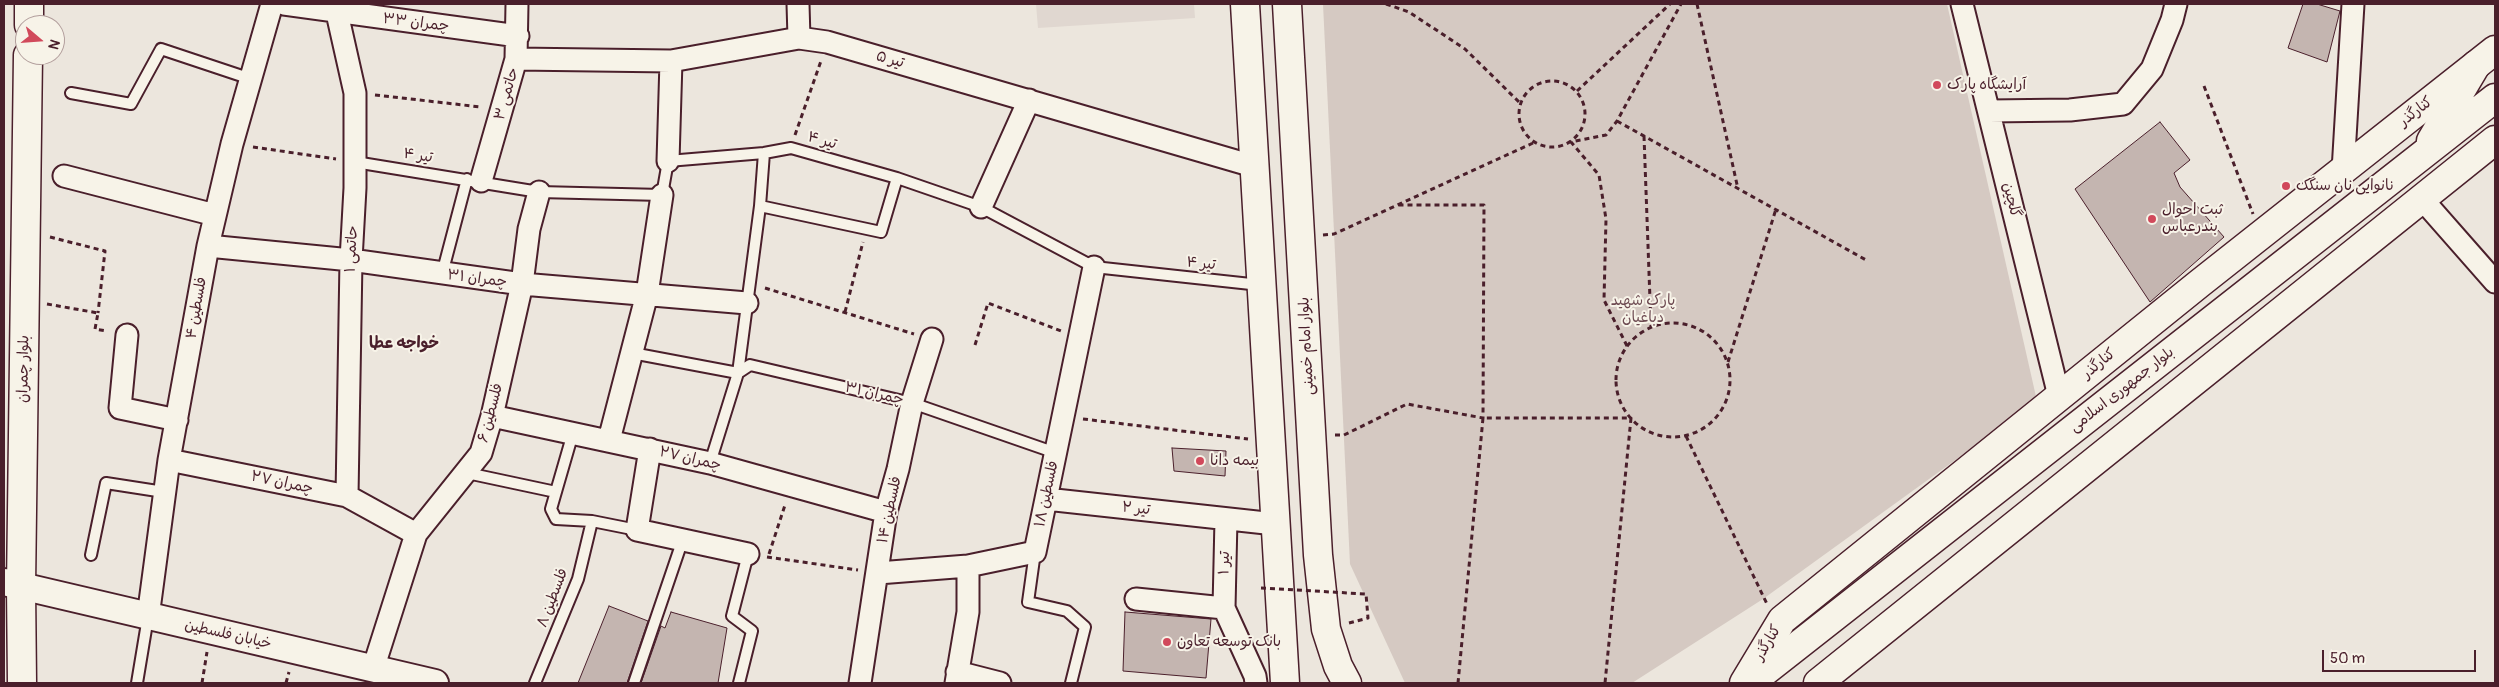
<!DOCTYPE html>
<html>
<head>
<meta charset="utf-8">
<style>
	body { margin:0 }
	#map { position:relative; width:2499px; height:687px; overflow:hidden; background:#ece6dd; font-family:Pangolin,sans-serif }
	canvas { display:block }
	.frame { position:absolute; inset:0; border:5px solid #4a1f2b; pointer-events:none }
	.north { position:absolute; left:15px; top:15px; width:50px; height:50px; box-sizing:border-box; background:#f7f3e8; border:1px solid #b29e9c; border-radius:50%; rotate:108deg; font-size:14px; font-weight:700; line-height:20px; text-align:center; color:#4a1f2b }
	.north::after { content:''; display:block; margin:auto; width:18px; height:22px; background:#d1495b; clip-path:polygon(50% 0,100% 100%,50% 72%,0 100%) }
	.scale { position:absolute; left:2322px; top:650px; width:154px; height:22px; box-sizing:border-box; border:2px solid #4a1f2b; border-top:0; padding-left:6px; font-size:15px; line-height:18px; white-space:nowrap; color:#4a1f2b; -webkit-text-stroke:4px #f7f3e8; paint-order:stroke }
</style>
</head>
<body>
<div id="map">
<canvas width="2499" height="687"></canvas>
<div class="frame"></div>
<div class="north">N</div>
<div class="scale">50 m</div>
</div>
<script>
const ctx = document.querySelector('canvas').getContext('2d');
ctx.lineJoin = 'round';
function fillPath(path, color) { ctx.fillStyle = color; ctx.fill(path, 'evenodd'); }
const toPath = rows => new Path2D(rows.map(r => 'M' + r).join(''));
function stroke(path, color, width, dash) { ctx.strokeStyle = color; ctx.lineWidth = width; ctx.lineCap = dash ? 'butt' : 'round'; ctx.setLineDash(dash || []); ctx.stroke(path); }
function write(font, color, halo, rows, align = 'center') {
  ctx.font = font + ' Pangolin,"Playpen Sans Arabic",sans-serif'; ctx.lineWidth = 4; ctx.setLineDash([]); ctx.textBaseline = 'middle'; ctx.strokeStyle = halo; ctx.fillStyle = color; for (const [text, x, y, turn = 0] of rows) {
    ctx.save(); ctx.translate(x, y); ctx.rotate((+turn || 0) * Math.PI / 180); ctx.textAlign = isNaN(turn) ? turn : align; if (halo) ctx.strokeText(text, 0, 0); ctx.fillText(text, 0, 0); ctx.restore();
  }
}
const built = toPath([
	[1036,4,1194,4,1195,18,1038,28]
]);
const green = toPath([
	[1323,4,1947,4,2037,401,1763,599,1632,683,1405,683,1350,564]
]);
const building = toPath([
	[2303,4,2317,4,2340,11,2327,62,2288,48,2303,4],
	[2160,122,2190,160,2174,173,2180,187,2224,237,2150,302,2075,189,2160,122],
	[1172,448,1226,451,1225,476,1174,471,1172,448],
	[609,606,648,621,627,683,578,683,609,606],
	[671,612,727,628,718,683,641,683,661,626,665,628,671,612],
	[1125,612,1211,619,1206,678,1123,671,1125,612]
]);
const path = toPath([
	[1386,4,1409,12,1465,49,1519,102],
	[1697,4,1738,189],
	'1519 114a33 33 0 1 1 66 0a33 33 0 1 1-66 0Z',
	[2204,86,2253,214],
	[1577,91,1670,4],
	[375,95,481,107],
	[1617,121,1866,260],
	[795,135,821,61],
	[1644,136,1651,327],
	[253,147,336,159],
	[1323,235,1334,234,1533,143],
	[50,237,105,251,98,313],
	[765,288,914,334],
	[47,304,98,313,95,329,107,331],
	[845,312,863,242],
	'1616 380a57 57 0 1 1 114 0a57 57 0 1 1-114 0Z',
	[975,345,988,303,1061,331],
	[1627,346,1604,300,1606,219,1599,175,1571,142,1606,135,1617,121,1681,4],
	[1728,362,1776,209],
	[1083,419,1248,439],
	[1335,435,1344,435,1407,404,1483,418,1484,205,1397,205],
	[1686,436,1767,604],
	[769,554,785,505],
	[767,557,858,570],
	[1349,623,1368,618,1366,594],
	[202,683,207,652],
	[286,683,289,672],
	[1458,683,1483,418,1631,418,1605,683]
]);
const service = toPath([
	[71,93,131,104,161,49,251,79],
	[355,162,539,192,662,195,668,161,764,153,791,148,897,178,981,207,1094,267,1260,285],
	[760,206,881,232,897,178],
	[442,274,467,179],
	[632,353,738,373,750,365,912,403,1056,453],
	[573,433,551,509,556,519,592,521,637,530],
	[710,463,738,373,760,206,764,153],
	[467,473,556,492],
	[1035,552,1028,602,1067,611,1085,627,1071,683],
	[91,555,106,483,164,492],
	[137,683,148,617],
	[535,683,578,579,592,521],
	[634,683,683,539],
	[739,683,752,631,732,616,748,554]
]);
const minor = toPath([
	[284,4,518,36],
	[338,4,337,13,355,93,355,188,351,260,347,496],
	[798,4,799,38],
	[1962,4,2059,396],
	[516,59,671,61,799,38,827,42,1253,166],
	[1989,111,2070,110,2123,104,2152,69,2172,20,2176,4],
	[668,161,671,61],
	[2343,171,2353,4],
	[64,176,215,215],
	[481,181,516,59,517,4],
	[2422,199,2495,282],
	[981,207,1029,100],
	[208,246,351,260,522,284,747,303],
	[127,335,120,408,177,420],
	[492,416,710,463,886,512],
	[609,440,647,294,662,195],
	[650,449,637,530,748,554],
	[169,460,347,496,416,534],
	[1046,499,1275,524],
	[1226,519,1224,608,1255,676,1256,683],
	[878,573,968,566,1035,552,1094,267],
	[1136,599,1224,608],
	[148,617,169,460,208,246,232,144,272,4],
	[373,669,416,534,481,453,492,416,522,284,529,229,539,192],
	[957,672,1000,683],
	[860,683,886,512,898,469,912,403,932,339],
	[956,683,968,612,968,566]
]);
const tertiary = toPath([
	[4,582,435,683]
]);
const secondary = toPath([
	[29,25,29,4],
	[22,683,21,587,28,55],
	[1744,683,1782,620,2200,283,2495,50]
]);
const primary = toPath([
	[1245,4,1285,683],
	[1287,4,1318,555,1326,629,1338,666,1347,683],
	[2431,141,2476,65],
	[1750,683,2495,98],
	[1818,683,2495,140]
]);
const pathBridge = toPath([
	[1261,588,1366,594]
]);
const markers = [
	[1937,85,5,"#d1495b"],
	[2286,186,5,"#d1495b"],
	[2152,219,5,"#d1495b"],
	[1200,461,5,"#d1495b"],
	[1167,642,5,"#d1495b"]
];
const streetNames = [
	["چمران ۳۳",416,23,7],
	["تیر ۵",890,60,16],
	["حاتمی ۳",507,94,-74],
	["کنارگذر",2416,112,-38],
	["تیر ۴",822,141,16],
	["تیر ۴",418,156,9],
	["گلچین",2011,200,76],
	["حاتمی ۱",352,249,-87],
	["تیر ۴",1201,264,6],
	["چمران ۳۱",477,279,7],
	["فلسطین ۴",197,308,-80],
	["بلوار امام خمینی",1307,346,-93],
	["کنارگذر",2099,364,-39],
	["بلوار چمران",24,369,-89],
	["بلوار جمهوری اسلامی",2122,390,-38],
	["چمران ۳۱",874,394,13],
	["فلسطین ۶",491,413,-75],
	["چمران ۲۷",690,459,13],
	["چمران ۲۷",282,483,12],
	["فلسطین ۱۸",1047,494,-78],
	["تیر ۲",1136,509,6],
	["فلسطین ۱۴",890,510,-78],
	["تیر ۱",1225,563,-88],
	["فلسطین ۸",553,598,-69],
	["خیابان فلسطین",228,635,13],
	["کنارگذر",1768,643,-59]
];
const poiNames = [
	["آرایشگاه پارک",1947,85],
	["نانوایی نان سنگک",2296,186],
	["ثبت احوال",2162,210],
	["بندرعباس",2162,227],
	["بیمه دانا",1210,461],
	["بانک توسعه تعاون",1177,642]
];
const parkNames = [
	["پارک شهید",1643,301],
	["دباغیان",1643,318]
];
const neighbourhoodNames = [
	["خواجه عطا",404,344]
];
fillPath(built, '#e0d7d0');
fillPath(green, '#d5c9c2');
fillPath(building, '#c4b5b0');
stroke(building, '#4a1f2b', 1);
stroke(service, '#4a1f2b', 14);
stroke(minor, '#4a1f2b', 25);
stroke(tertiary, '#4a1f2b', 30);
stroke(secondary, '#4a1f2b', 31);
stroke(primary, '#4a1f2b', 31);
stroke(path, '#4a1f2b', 3, [5, 4]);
stroke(service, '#f7f3e8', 10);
stroke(minor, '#f7f3e8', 21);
stroke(tertiary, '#f7f3e8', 26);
stroke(secondary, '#f7f3e8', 28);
stroke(primary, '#f7f3e8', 28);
stroke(pathBridge, '#4a1f2b', 3, [5, 4]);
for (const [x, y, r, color] of markers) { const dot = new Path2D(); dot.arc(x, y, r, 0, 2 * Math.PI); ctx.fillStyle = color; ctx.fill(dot); stroke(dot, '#f7f3e8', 2); }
write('15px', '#4a1f2b', '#f7f3e8', streetNames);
write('15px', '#4a1f2b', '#f7f3e8', poiNames, 'left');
write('15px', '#6d4a51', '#f7f3e8', parkNames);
write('bold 16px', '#4a1f2b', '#f7f3e8', neighbourhoodNames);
</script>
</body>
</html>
